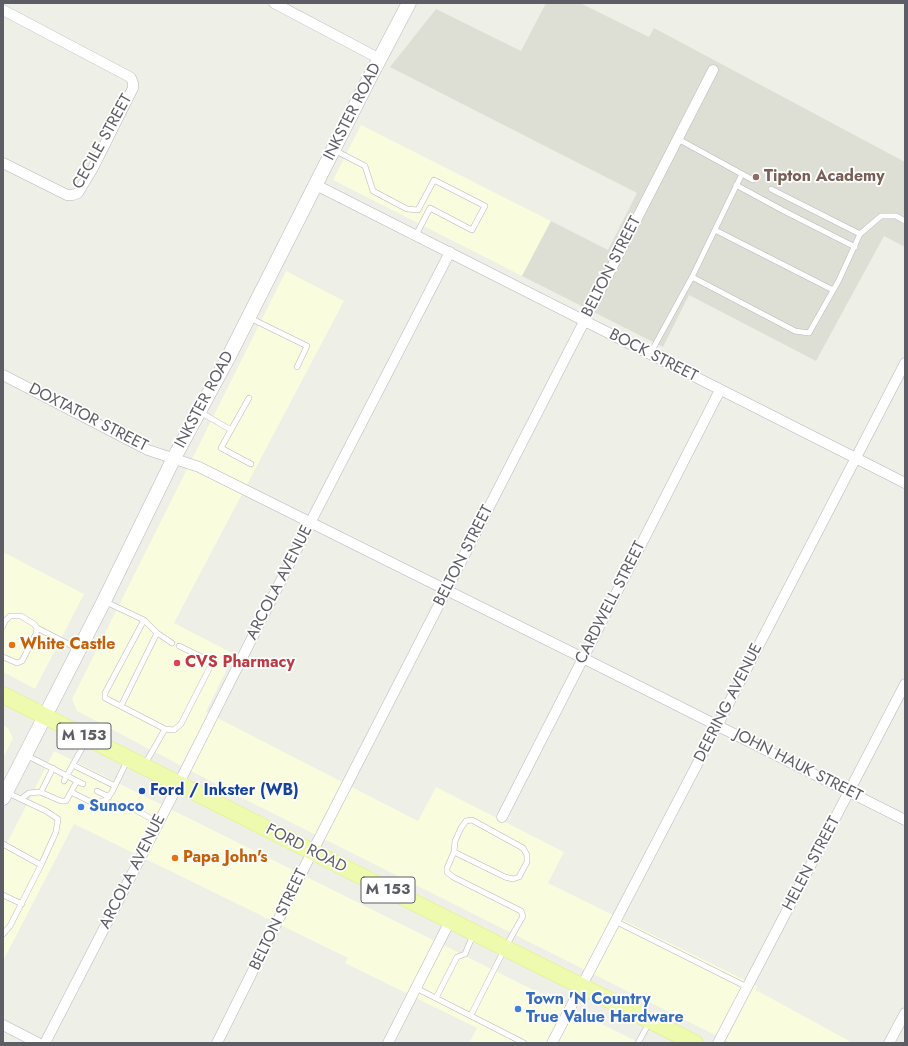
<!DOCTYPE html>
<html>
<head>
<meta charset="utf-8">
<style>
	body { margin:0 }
	#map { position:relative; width:908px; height:1046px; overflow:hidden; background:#eeefe6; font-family:Jost,sans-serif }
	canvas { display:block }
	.frame { position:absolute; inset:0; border:4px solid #5d5e65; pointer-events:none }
</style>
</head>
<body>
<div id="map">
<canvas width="908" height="1046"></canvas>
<div class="frame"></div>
</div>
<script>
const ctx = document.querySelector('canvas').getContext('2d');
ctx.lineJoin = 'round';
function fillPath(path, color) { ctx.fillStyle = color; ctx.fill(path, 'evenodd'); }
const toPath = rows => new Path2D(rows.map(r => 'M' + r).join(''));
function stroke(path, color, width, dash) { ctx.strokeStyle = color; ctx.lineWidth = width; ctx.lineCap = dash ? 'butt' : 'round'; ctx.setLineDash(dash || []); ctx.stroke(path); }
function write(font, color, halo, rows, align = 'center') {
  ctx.font = font + ' Jost,sans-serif'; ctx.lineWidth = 3.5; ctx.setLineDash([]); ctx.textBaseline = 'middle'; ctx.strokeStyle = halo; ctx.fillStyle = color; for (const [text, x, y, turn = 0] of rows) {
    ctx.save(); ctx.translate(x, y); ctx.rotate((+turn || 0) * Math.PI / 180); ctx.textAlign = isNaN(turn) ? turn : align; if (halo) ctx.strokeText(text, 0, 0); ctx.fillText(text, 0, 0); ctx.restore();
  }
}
const commercial = toPath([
	[361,125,551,221,522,276,333,180],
	[286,271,344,301,174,623,234,654,206,712,418,821,436,787,564,852,548,883,757,986,756,990,853,1043,731,1043,248,801,77,711,72,699],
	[3,552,84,594,35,689,3,672],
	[3,725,8,728,13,738,3,758],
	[54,751,640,1043,469,1043,477,1028,345,963,348,958,74,824,3,961,3,851]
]);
const education = toPath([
	[546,3,580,3,649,37,654,28,905,162,905,247,884,236,816,361,689,295,663,347,522,276,551,221,608,250,637,193,390,67,436,9,521,51]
]);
const lane = toPath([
	[678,139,753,180],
	[334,150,365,166,373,191,407,209,418,210,434,180,485,206,472,230,430,208,416,235],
	[736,185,784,211,855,247],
	[771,189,860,234],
	[715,230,833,290],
	[692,277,795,331,809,333,839,280,860,234,881,216,896,216,905,221],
	[250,318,307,346,297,367],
	[650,354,692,277,742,174],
	[200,412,231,430,249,398],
	[231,430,221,448,251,464],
	[106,602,144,620,157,633,172,643],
	[144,620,105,693,105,698,165,729,174,730,181,724,211,665,210,661,179,646],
	[3,626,5,621,10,616,21,616,34,624,37,628,78,649],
	[3,657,17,663,22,661,36,634,37,628],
	[121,706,157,633],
	[145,764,165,729],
	[73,765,115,786],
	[64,781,87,739],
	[77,781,83,784],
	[97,791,109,797],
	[41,792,53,768],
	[71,792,93,803,96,803,106,800,112,792,127,761],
	[21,799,29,793,40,792,61,801,66,801,77,781,26,755],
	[134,809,159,823],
	[3,844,41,865],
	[454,852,505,877,513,879,519,877,527,862,527,855,523,848,472,820,466,821,461,828,455,841,454,852,447,868,447,872,453,877,521,911,523,916,505,948,471,1015],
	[3,895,22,904],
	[615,921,747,987],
	[3,934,10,926,41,865,56,832,58,819,46,811,6,792],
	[416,988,524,1043],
	[436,998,457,957,465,954,473,935],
	[638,1043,649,1023]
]);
const street = toPath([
	[274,3,380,59],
	[3,10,128,76,131,78,133,83,133,88,93,168,78,193,73,195,67,195,3,163],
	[316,185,905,483],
	[3,375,148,450,199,467,573,653,905,820],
	[502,817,720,390],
	[3,1025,38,1043],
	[45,1043,178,785,310,523,450,252],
	[217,1043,303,870,713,70],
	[388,1043,450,921],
	[552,1043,717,726,905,363],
	[718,1043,905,684],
	[889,1043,905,1013]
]);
const secondary = toPath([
	[3,798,104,601,174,458,228,358,368,81,409,3]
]);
const primary = toPath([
	[3,695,313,852,695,1043]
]);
const markers = [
	[756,177,4,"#8d6e63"],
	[12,645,4,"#e8710a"],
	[177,663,4,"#e0444e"],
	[142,791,4,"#1a4fb4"],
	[81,807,4,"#3f7fe0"],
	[175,858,4,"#e8710a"],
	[518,1009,4,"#3f7fe0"]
];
const shields = [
	[84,736,54],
	[388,890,54]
];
const shieldNames = [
	["M 153",84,736],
	["M 153",388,890]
];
const streetNames = [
	["INKSTER ROAD",353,112,-63],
	["CECILE STREET",103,142,-61],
	["BELTON STREET",612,267,-63],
	["BOCK STREET",653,356,27],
	["INKSTER ROAD",205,400,-62],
	["DOXTATOR STREET",88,418,27],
	["BELTON STREET",464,556,-63],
	["ARCOLA AVENUE",280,583,-63],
	["CARDWELL STREET",611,603,-63],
	["DEERING AVENUE",729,703,-63],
	["JOHN HAUK STREET",798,766,27],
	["FORD ROAD",306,849,27],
	["HELEN STREET",812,864,-62],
	["ARCOLA AVENUE",133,872,-63],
	["BELTON STREET",279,920,-64]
];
const educationNames = [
	["Tipton Academy",764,177]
];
const foodNames = [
	["White Castle",20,645],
	["Papa John's",183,858]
];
const healthNames = [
	["CVS Pharmacy",185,663]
];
const transitNames = [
	["Ford / Inkster (WB)",150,791]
];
const shopNames = [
	["Sunoco",89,807],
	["Town 'N Country",526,1000],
	["True Value Hardware",526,1018]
];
fillPath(commercial, '#f9fcdd');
fillPath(education, '#dedfd4');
stroke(lane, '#b8b8bf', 6);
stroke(street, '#b8b8bf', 11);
stroke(secondary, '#b9b9c0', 15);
stroke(primary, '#e4ea63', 17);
stroke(lane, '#fff', 5);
stroke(street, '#fff', 10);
stroke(secondary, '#fff', 14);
stroke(primary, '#eefbae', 16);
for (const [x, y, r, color] of markers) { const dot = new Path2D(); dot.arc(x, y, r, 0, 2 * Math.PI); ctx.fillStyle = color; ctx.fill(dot); stroke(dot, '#fff', 1.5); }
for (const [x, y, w] of shields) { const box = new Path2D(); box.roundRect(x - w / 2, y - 13, w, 26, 3); ctx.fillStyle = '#fff'; ctx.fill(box); stroke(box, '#5d5e65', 1); }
write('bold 15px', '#5d5e65', null, shieldNames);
write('16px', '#5d5e65', '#fff', streetNames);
write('bold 16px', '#785e54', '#fff', educationNames, 'left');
write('bold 16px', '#c56008', '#fff', foodNames, 'left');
write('bold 16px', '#be3a42', '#fff', healthNames, 'left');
write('bold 16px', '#164399', '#fff', transitNames, 'left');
write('bold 16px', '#366cbe', '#fff', shopNames, 'left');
</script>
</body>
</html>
